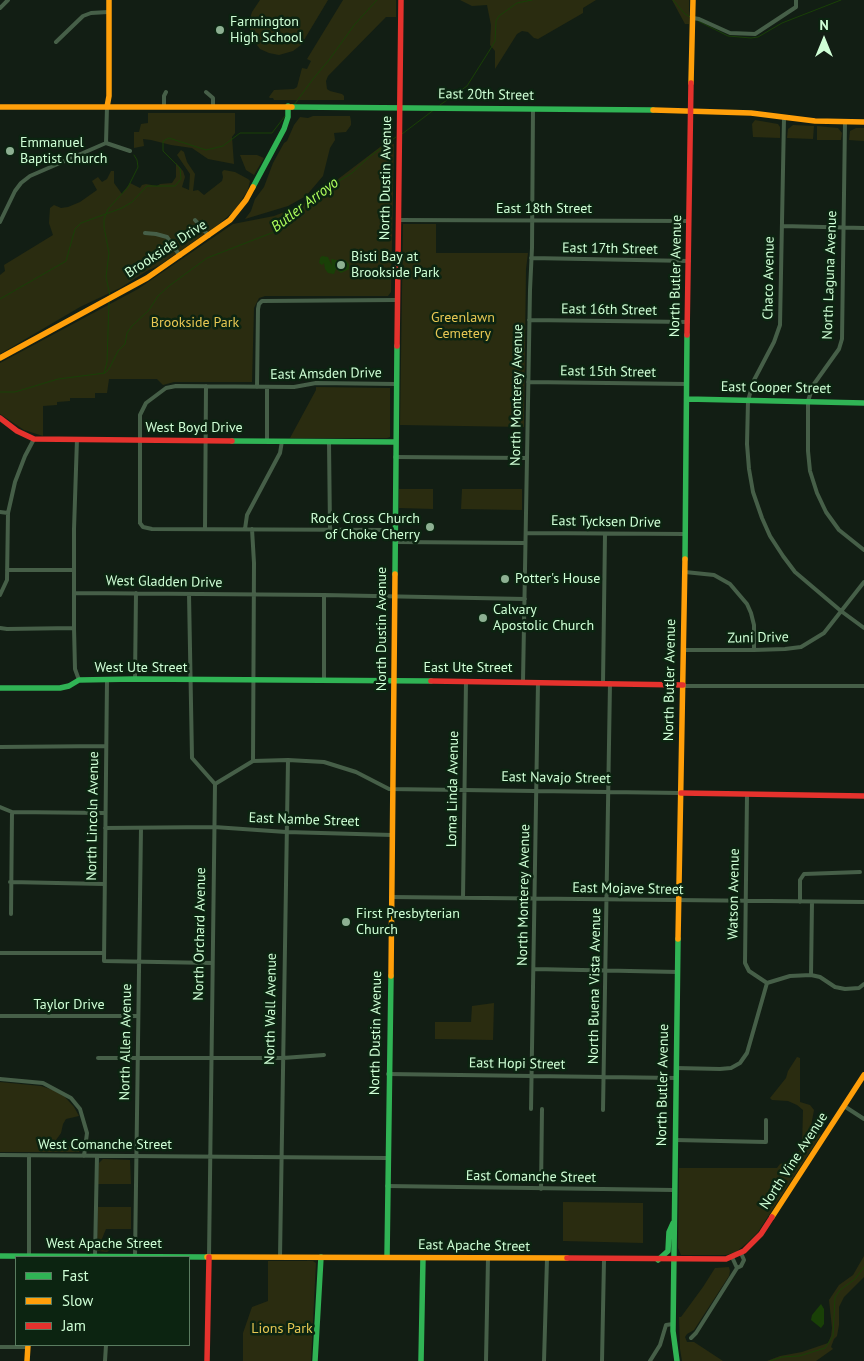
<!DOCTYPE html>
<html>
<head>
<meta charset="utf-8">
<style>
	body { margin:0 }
	#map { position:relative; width:864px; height:1361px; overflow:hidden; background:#121e14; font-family:"PT Sans",sans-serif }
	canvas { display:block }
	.legend { position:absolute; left:15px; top:1256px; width:175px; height:90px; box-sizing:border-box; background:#0c2411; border:1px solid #5a7c60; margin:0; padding:6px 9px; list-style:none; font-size:15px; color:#cfffd6 }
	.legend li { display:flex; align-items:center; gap:10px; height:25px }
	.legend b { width:25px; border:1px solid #5a7c60 }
	.north { position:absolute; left:799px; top:15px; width:50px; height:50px; -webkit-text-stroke:4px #0c2411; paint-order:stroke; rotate:0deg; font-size:14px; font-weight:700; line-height:20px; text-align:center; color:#cfffd6 }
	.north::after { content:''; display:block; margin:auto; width:18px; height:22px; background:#cfffd6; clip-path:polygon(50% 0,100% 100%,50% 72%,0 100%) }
</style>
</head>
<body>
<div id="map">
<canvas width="864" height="1361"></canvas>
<ul class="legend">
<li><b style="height:6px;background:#30b455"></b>Fast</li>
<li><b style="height:6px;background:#ff9f0a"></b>Slow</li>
<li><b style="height:6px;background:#e5322d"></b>Jam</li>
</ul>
<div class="north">N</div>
</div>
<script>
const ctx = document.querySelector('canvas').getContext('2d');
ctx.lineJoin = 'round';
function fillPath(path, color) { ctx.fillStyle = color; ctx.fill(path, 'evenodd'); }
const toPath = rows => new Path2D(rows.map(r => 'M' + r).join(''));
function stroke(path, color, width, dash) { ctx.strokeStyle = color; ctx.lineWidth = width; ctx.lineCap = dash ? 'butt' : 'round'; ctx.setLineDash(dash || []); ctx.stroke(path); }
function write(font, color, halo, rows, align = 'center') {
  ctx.font = font + ' "PT Sans",sans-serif'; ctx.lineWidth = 5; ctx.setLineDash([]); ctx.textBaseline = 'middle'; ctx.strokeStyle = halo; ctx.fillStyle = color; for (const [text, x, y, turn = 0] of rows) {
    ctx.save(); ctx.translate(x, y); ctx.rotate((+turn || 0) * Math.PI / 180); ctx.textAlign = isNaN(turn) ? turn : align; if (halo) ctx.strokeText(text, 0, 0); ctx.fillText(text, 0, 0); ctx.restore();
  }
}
const green = toPath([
	[260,0,328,0,301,45,293,51,279,55,269,53,260,49,251,37,249,22,252,12],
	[343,0,396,0,396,17,386,17,328,76,326,81,327,89,330,91,342,94,344,96,344,100,274,100,273,98,270,98,269,97,274,90,294,89,297,87,302,68,307,69,311,61,307,59],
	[460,0,596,0,583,8,583,13,538,39,534,38,528,32,522,31,517,34,495,69,495,51,490,45,491,25,487,5,472,6],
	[672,0,689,0,689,24,685,24],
	[148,113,235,113,235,133,232,137,234,164,208,159,192,148,171,145,151,140,143,139,144,146,134,148,134,132,139,132,141,124,148,123],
	[313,116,350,116,351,121,351,125,346,132,334,133,335,140,330,148,323,176,306,196,288,206,245,219,251,211,255,199,264,187,273,163,284,143,287,141,294,125,300,117,308,118],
	[755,120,778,124,780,127,780,138,753,137,752,124],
	[793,125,814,126,813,139,787,138,788,129],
	[817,126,838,128,842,133,841,140,817,140],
	[856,128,864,128,864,141,849,140,850,131],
	[384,144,394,144,391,292,388,296,265,296,259,298,254,308,252,382,174,382,163,385,157,379,109,379,107,393,95,393,95,398,70,398,70,401,57,402,57,405,43,406,43,436,24,430,0,414,0,363,138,289,233,224,274,216,295,208,312,199],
	[181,150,184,152,187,162,195,174,193,191,198,190,204,195,222,181,223,177,222,172,224,170,235,172,248,179,250,181,248,190,235,210,218,225,160,265,147,271,120,288,80,307,0,354,0,275,5,271,4,265,53,235,49,223,50,208,54,205,61,208,68,207,80,202,97,190,92,181,98,177,102,182,107,179,111,171,114,171,114,183,122,194,130,183,140,188,142,185,146,184,157,186,160,184,172,183,176,177,176,163,183,171,185,177,182,187,189,190,190,174,177,155],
	[240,155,257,155,264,158,254,175,246,170],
	[403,224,436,224,436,253,528,253,526,269,524,427,400,425],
	[316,387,390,388,390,437,387,438,290,438,316,390],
	[399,489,433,489,433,509,399,508],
	[462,489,522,489,522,510,461,509],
	[494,1003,493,1040,435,1039,435,1022,471,1022,472,1006],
	[797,1057,800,1058,800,1102,810,1105,814,1110,811,1126,821,1135,758,1232,747,1243,736,1252,726,1255,681,1255,678,1248,679,1168,777,1168,780,1164,790,1162,802,1147,803,1110,797,1105,788,1101,772,1100,770,1098,786,1078,788,1071],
	[0,1082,41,1086,53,1090,65,1097,74,1107,79,1116,66,1119,63,1124,61,1133,56,1140,56,1144,65,1146,78,1146,81,1147,79,1152,0,1152],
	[103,1159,130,1160,131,1184,98,1184,99,1163],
	[563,1202,643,1203,643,1243,563,1241],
	[98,1207,131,1207,131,1229,106,1229,101,1241,109,1248,110,1250,107,1252,97,1251],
	[864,1256,864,1277,844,1297,839,1307,839,1325,837,1336,834,1339,831,1347,833,1349,816,1361,767,1361,780,1356,802,1352,828,1343,831,1336,832,1328,829,1300,839,1285,853,1275],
	[268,1261,313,1261,316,1263,311,1361,243,1361,243,1333,252,1307,268,1301],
	[729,1267,730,1271,729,1276,694,1330,687,1334,685,1337,687,1342,694,1342,723,1361,682,1361,680,1349,679,1317,681,1317,703,1287,715,1268]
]);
const water = toPath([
	[322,256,328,257,332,266,331,259,337,260,345,260,349,264,349,269,341,273,336,269,334,274,328,273,325,269,324,263,322,265,319,263,320,258],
	[821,1304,824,1309,824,1324,821,1328,811,1320,812,1315]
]);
const stream = toPath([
	[673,0,685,14,690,17],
	[698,21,728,36,751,38,758,37,782,23,841,0],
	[294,105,313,79,329,60,355,24,377,0],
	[440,105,467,86,491,48,495,41,496,21,499,16,517,3,532,0],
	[402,134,435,109],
	[110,296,106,277,109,253,104,227,104,219,108,209,128,187,138,167,137,160,134,155],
	[0,299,66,261,75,229,81,223,122,208,132,202,147,186,175,186,181,179,180,168,163,151,163,141,169,138,206,150,223,146,240,133,272,133,285,116],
	[104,373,107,362,109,302],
	[0,392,15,392,58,379,105,373,109,369,118,351,125,344,127,333,132,326,149,310,158,296,169,286,207,258,274,232,309,205,321,192,352,173,369,157,396,137],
	[770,1361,782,1357,799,1356,825,1348,833,1336,835,1297,840,1290,855,1279,864,1267]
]);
const street = toPath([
	[0,8,8,0],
	[693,18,699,19,730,33,755,34,796,7,796,0],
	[56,42,83,16,91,13,108,12],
	[206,92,213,98,213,107],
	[164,106,164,96,166,92],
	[784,118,780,325,774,342,753,382,748,401,747,444,749,469,753,492,762,518,770,536,783,556,795,572,841,611,864,628],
	[845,122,842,339,839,349,814,384,810,395,808,401,808,451,810,471,817,493,826,512,839,530,864,550],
	[106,143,107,107],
	[195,220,209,236],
	[398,220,689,221],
	[0,222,15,191,21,183,30,176,106,143,130,151],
	[782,226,864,228],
	[145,233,156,234,167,237,180,256],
	[531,258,689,261],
	[529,320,688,322],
	[528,382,687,384],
	[257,387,258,309,259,304,262,301,396,300],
	[77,439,74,529,74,628,75,669,79,680],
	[267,440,267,387],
	[329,442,330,530],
	[395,457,527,458],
	[0,512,8,513],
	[140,523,140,415,146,403,166,388,176,386,294,387,316,383,396,384],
	[140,523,143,527,152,529,395,530],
	[205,529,206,386],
	[245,529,247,515,280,453,282,441],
	[252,529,254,563,253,761],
	[526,533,685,534],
	[395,542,525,543],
	[7,570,74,570],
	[685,572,714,575,730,584,747,604,751,613,754,625,754,650],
	[75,593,324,595,525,599],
	[189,594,192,758,215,784],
	[0,595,7,580,8,513,15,482,25,456,34,439],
	[0,628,7,629,74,628],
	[683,650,754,650,785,649,801,647,824,633,864,582],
	[135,679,136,593],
	[107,680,104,961,212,963],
	[324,680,324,595],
	[523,681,530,290,532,248,533,109],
	[603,683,605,534],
	[683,686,864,686],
	[0,747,106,746],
	[215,784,253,761,288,760,324,762,356,772,389,789,681,793],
	[747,795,745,963,749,971,767,983],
	[0,807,12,812,104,813],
	[105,828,214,827,286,832,392,835],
	[10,882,104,884],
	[391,897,864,902],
	[463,898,466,681],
	[800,902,800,880,804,874,860,872],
	[11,914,12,812],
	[0,953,103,953],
	[534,969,678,972],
	[811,975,812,902],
	[767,983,790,976,811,975,820,977,835,987,845,989,859,988,864,984],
	[0,1016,137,1016],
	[98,1058,283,1058,324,1055],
	[676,1068,720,1069,731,1068,740,1063,747,1053,767,983],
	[388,1074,676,1078],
	[0,1079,43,1083,71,1098,80,1109,87,1133,84,1156],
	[844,1106,864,1119],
	[531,1109,538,682],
	[603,1110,610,683],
	[675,1140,766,1142,766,1120],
	[0,1155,387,1158],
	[29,1155,29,1256],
	[387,1186,674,1190],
	[541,1189,542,1109],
	[95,1257,97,1156],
	[135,1257,141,828],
	[209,1257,215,784],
	[280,1257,288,760],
	[732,1257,737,1268],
	[691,1338,696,1333,737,1268,741,1266,744,1260,741,1253],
	[0,1347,28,1347],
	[105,1361,106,1345],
	[486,1361,488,1258],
	[544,1361,547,1259],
	[602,1361,604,1260],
	[650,1361,660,1345,666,1325,673,1324]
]);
const fast = toPath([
	[292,107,653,110],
	[253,187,284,129,288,117,288,106],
	[687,399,864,403],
	[232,441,395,442],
	[685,559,687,335],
	[395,574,397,346],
	[0,688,60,688,69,686,79,680,135,679,431,681],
	[0,1256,207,1257],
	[387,1257,391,976],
	[658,1260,668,1251,669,1232,673,1223],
	[315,1361,321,1257],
	[421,1361,423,1258],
	[677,1361,673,1331,678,939]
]);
const slow = toPath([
	[691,83,693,0],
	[0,107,292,107],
	[107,107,109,96,109,0],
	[653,110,751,113,815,121,864,122],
	[0,358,147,278,230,220,246,200,253,187],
	[678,939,685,559],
	[391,976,395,574],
	[772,1217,864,1075],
	[207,1257,567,1258],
	[27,1361,28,1345]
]);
const jam = toPath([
	[687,335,691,83],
	[397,346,401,0],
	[0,418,17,431,34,439,232,441],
	[431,681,683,685],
	[681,793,864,796],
	[567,1258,726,1259,744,1251,761,1234,772,1217],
	[207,1361,209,1257]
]);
const markers = [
	[220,30,5,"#8db092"],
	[10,151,5,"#8db092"],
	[341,265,5,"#8db092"],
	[430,527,5,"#8db092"],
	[505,579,5,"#8db092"],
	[483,618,5,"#8db092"],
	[346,922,5,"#8db092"]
];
const poiNames = [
	["Farmington",230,22],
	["High School",230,38],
	["Emmanuel",20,143],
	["Baptist Church",20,159],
	["Bisti Bay at",351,257],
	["Brookside Park",351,273],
	["Rock Cross Church",420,519,"right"],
	["of Choke Cherry",420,535,"right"],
	["Potter's House",515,579],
	["Calvary",493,610],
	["Apostolic Church",493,626],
	["First Presbyterian",356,914],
	["Church",356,930]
];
const streetNames = [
	["East 20th Street",486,95,1],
	["North Dustin Avenue",386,178,-89],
	["East 18th Street",544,209],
	["Brookside Drive",166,249,-33],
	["East 17th Street",610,249,1],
	["North Laguna Avenue",830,275,-88],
	["North Butler Avenue",676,276,-89],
	["Chaco Avenue",769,278,-89],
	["East 16th Street",609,310,1],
	["East 15th Street",608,372,1],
	["East Amsden Drive",326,374,-1],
	["East Cooper Street",776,388,1],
	["North Monterey Avenue",517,395,-89],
	["West Boyd Drive",194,428],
	["East Tycksen Drive",606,522,1],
	["West Gladden Drive",164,582,1],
	["North Dustin Avenue",382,629,-90],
	["Zuni Drive",758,638,-1],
	["West Ute Street",141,668],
	["East Ute Street",468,668],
	["North Butler Avenue",670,680,-89],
	["East Navajo Street",556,778,1],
	["Loma Linda Avenue",453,789,-89],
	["North Lincoln Avenue",93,816,-89],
	["East Nambe Street",304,820,2],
	["East Mojave Street",628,889,1],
	["Watson Avenue",734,894,-89],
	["North Monterey Avenue",524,895,-89],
	["North Orchard Avenue",200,934,-89],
	["North Buena Vista Avenue",595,986,-89],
	["Taylor Drive",69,1005],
	["North Wall Avenue",271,1009,-89],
	["North Dustin Avenue",376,1033,-89],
	["North Allen Avenue",126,1042,-89],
	["East Hopi Street",517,1064,1],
	["North Butler Avenue",663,1085,-89],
	["West Comanche Street",105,1145],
	["North Vine Avenue",794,1161,-57],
	["East Comanche Street",531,1177,1],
	["West Apache Street",104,1244],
	["East Apache Street",474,1246,1]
];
const parkNames = [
	["Greenlawn",463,318],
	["Cemetery",463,334],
	["Brookside Park",195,323],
	["Lions Park",282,1329]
];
const waterNames = [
	["Butler Arroyo",305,205,-37]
];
fillPath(green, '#2a2c10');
fillPath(water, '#194007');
stroke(stream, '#194007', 1);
stroke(street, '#465f48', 4);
stroke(fast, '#30b455', 5.5);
stroke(slow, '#ff9f0a', 5.5);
stroke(jam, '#e5322d', 5.5);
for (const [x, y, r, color] of markers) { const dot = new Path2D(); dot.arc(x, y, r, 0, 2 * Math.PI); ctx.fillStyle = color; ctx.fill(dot); stroke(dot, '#0c2411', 2); }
write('14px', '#cfffd6', '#0c2411', poiNames, 'left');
write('14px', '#cfffd6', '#0c2411', streetNames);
write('14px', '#e7c753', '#0c2411', parkNames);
write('italic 15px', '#afff5d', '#0c2411', waterNames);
</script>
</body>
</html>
